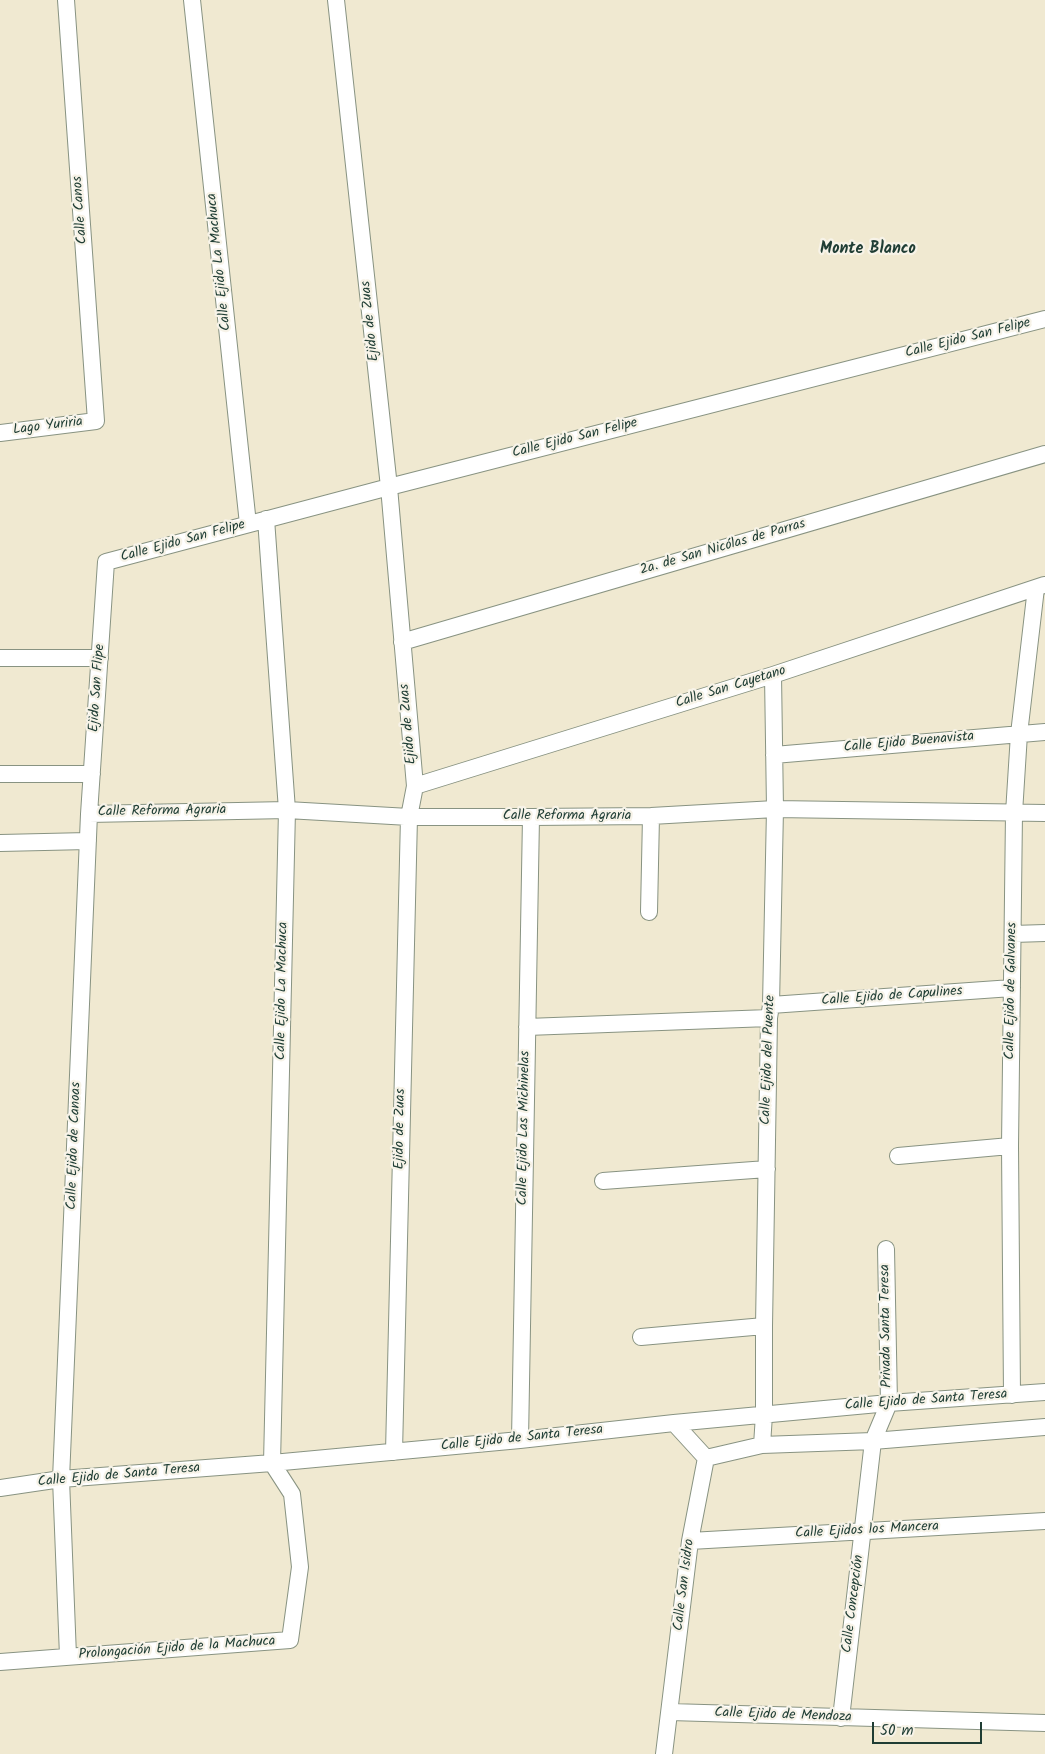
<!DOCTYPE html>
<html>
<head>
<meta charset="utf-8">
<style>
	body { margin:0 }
	#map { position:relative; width:1045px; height:1754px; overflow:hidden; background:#f0e9d1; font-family:Kalam,sans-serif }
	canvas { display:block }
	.scale { position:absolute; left:872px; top:1722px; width:110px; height:22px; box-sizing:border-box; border:2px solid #1f3d34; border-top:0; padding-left:6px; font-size:15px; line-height:18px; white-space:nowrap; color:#1f3d34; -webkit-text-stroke:4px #f7f3e8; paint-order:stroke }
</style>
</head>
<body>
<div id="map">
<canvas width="1045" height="1754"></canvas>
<div class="scale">50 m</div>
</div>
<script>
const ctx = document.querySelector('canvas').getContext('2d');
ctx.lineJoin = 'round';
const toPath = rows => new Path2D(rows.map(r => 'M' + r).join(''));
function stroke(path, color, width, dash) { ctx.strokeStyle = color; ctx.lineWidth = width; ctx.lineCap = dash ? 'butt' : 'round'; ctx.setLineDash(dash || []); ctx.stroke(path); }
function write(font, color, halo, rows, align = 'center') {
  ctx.font = font + ' Kalam,sans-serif'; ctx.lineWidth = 4.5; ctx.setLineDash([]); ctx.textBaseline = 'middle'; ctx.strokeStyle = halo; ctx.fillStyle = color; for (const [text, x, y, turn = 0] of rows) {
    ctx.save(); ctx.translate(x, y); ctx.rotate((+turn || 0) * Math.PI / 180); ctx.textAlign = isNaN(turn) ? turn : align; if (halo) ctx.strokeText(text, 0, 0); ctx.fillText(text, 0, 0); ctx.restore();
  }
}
const minor = toPath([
	[192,0,248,524],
	[336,0,389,487,415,786,409,817,394,1452],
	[0,433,96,421,66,0],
	[402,642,1045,454],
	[0,658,100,658],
	[774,755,1045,732],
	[0,774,92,774],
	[415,786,773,675,1044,585],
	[89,814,287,810,409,817,531,817,651,816,775,809,1045,813],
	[0,843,88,841],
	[649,912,651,816],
	[1013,934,1045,933],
	[771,1005,1012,988],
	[527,1027,769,1018],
	[898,1156,1010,1146],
	[603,1181,767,1169],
	[641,1337,764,1326],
	[1012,1395,1010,1146,1014,813,1019,734,1036,588],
	[674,1423,706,1458],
	[520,1440,531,817],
	[762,1445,764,1415,764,1326,769,1018,771,1005,775,809,773,675],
	[706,1458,762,1445,873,1441,1045,1427],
	[0,1488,61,1479,272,1463,520,1440,674,1423,889,1403,1045,1392],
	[690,1541,1045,1521],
	[68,1656,61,1479,89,814,106,562,389,487,1045,319],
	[0,1662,290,1640,300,1567,292,1494,272,1463,287,810,266,519],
	[670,1712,1045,1723],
	[841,1718,873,1441,889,1403,886,1249],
	[664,1754,690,1541,706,1458]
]);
const streetNames = [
	["Calle Canos",81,210,-94],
	["Calle Ejido La Machuca",220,262,-96],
	["Ejido de Zuas",371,321,-96],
	["Calle Ejido San Felipe",968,339,-14],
	["Lago Yuriria",48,427,-7],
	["Calle Ejido San Felipe",575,439,-14],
	["Calle Ejido San Felipe",183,542,-15],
	["2a. de San Nicólas de Parras",723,548,-16],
	["Ejido San Flipe",98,688,-86],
	["Calle San Cayetano",731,688,-17],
	["Ejido de Zuas",409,724,-95],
	["Calle Ejido Buenavista",909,743,-5],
	["Calle Reforma Agraria",162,812,-1],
	["Calle Reforma Agraria",567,817],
	["Calle Ejido La Machuca",283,991,-89],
	["Calle Ejido de Galvanes",1012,991,-89],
	["Calle Ejido de Capulines",892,997,-4],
	["Calle Ejido del Puente",769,1060,-88],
	["Calle Ejido Las Michinelas",525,1128,-89],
	["Ejido de Zuas",401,1129,-89],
	["Calle Ejido de Canoas",75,1146,-88],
	["Privada Santa Teresa",887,1326,-91],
	["Calle Ejido de Santa Teresa",926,1401,-4],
	["Calle Ejido de Santa Teresa",522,1439,-6],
	["Calle Ejido de Santa Teresa",119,1476,-5],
	["Calle Ejidos los Mancera",867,1531,-3],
	["Calle San Isidro",685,1585,-83],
	["Calle Concepción",854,1604,-83],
	["Prolongación Ejido de la Machuca",177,1649,-4],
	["Calle Ejido de Mendoza",783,1716,2]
];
const quarterNames = [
	["Monte Blanco",868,250]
];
stroke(minor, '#889382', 18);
stroke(minor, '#fff', 16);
write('14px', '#1f3d34', '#f7f3e8', streetNames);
write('bold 16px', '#1f3d34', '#f7f3e8', quarterNames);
</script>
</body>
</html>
